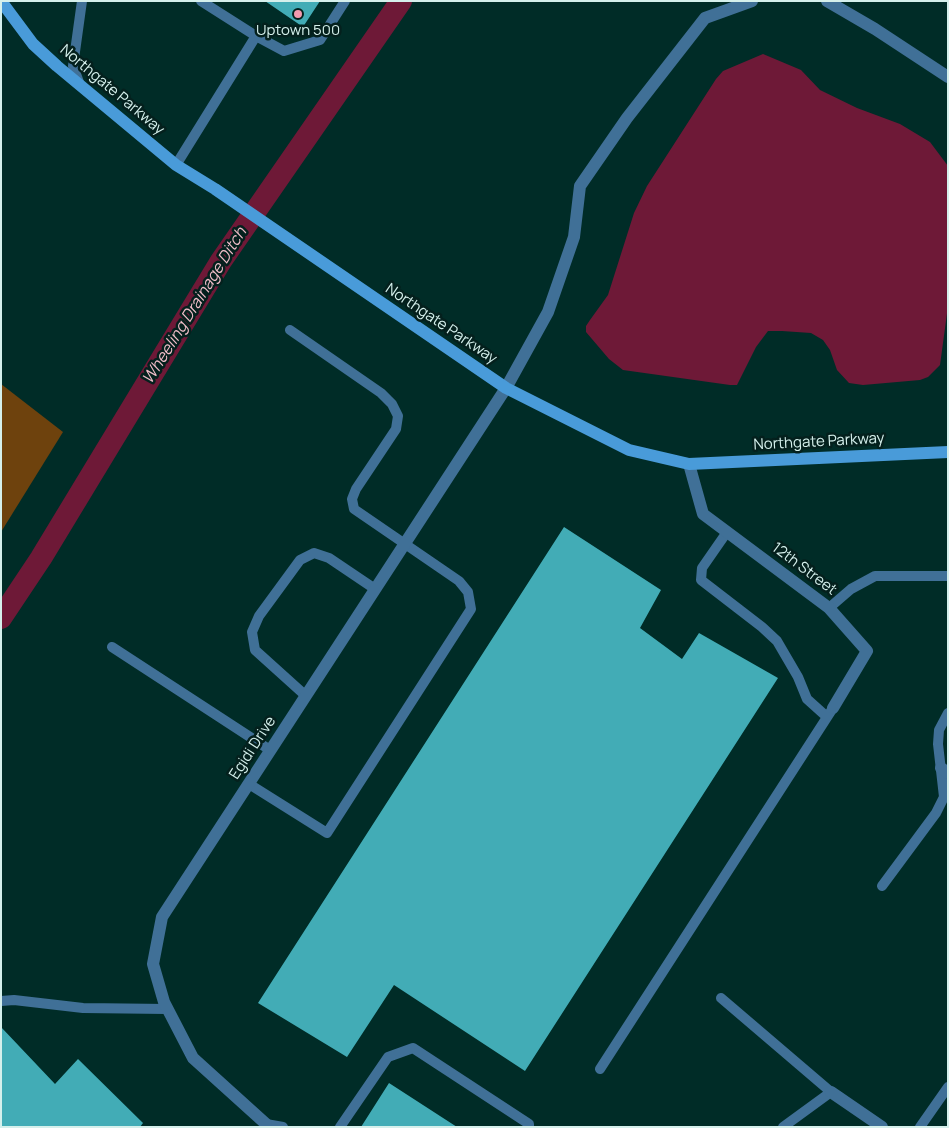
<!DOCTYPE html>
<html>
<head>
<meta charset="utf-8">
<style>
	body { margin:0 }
	#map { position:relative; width:949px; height:1128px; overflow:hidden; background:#002c27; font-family:Manrope,sans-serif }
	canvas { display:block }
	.frame { position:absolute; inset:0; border:2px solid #d5f0ec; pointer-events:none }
</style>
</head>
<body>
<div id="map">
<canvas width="949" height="1128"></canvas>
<div class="frame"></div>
</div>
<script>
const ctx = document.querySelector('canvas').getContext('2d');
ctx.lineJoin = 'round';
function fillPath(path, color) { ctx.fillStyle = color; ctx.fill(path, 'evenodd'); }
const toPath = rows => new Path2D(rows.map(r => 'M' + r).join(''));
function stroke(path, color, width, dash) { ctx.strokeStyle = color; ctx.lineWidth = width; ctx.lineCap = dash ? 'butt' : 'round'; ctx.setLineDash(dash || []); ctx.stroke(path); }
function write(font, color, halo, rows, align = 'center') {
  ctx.font = font + ' Manrope,sans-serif'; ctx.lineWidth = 5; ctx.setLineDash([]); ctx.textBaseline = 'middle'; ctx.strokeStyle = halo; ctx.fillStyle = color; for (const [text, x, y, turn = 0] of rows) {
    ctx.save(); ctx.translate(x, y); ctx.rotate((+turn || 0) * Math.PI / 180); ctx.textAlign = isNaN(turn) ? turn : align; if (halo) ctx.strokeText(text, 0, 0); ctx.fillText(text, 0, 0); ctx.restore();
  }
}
const green = toPath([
	[1,384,63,432,1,532]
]);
const water = toPath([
	[763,54,801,70,820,90,857,108,900,124,930,142,948,166,948,306,940,365,928,377,920,380,863,385,849,383,837,370,830,350,823,340,811,333,782,331,768,331,756,347,737,385,730,385,623,370,609,359,586,332,586,326,590,320,608,295,634,213,647,186,716,79,723,71]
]);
const canal = toPath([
	[1,618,41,558,221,261,401,1]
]);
const building = toPath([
	[265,1,320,1,303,27],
	[564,527,661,590,640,628,682,659,699,633,778,678,525,1071,394,985,347,1057,258,1003],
	[1,1027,55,1084,78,1059,143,1123,140,1127,1,1127],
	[389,1083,457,1127,361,1127]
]);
const lane = toPath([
	[201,1,256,36],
	[80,85,73,66,82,1],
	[176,165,256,36,284,51,320,40,345,1],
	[727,532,702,568,701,580,762,627,777,641,798,677,807,699,827,717],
	[829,608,851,589,875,576,948,576],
	[112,647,270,750],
	[306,696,255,650,252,632,259,616,300,560,314,553,329,558,375,589],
	[249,784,327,833,471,609,468,592,459,581,354,509,352,499,356,489,396,429,398,416,392,404,381,393,290,330],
	[882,886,936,813,944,797,938,744,939,730,948,713],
	[721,998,831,1092,783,1127],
	[1,1001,14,1000,83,1008,167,1009],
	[600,1069,833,708],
	[266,1124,283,1127],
	[340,1127,388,1057,413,1048,529,1124,529,1127],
	[920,1127,948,1087]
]);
const street = toPath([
	[827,1,875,29,948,77],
	[689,464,703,514,829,608,867,651,833,708],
	[941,768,948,773],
	[831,1092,882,1127],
	[266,1124,193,1058,164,1002,153,964,162,917,506,388,548,312,574,237,580,186,627,118,705,18,752,1]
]);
const secondary = toPath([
	[1,1,33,44,57,66,176,165,215,189,506,388,629,450,689,464,948,452]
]);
const markers = [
	[298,14,5,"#f29aaf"]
];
const poiNames = [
	["Uptown 500",298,31]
];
const streetNames = [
	["Northgate Parkway",112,90,40],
	["Northgate Parkway",441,324,34],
	["Northgate Parkway",819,442,-3],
	["12th Street",804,569,37],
	["Egidi Drive",253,748,-57]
];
const waterNames = [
	["Wheeling Drainage Ditch",195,306,-58]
];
fillPath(green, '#6e420d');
fillPath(water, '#6e1937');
stroke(canal, '#6e1937', 22);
fillPath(building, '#42acb6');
stroke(lane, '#407097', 10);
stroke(street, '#407097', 12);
stroke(secondary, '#499bd9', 12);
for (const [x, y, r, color] of markers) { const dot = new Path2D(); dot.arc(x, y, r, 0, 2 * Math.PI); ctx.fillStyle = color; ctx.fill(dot); stroke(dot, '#04201d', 2); }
write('15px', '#d5f0ec', '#04201d', poiNames);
write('15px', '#d5f0ec', '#04201d', streetNames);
write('italic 16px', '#f1bec9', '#04201d', waterNames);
</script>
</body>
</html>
